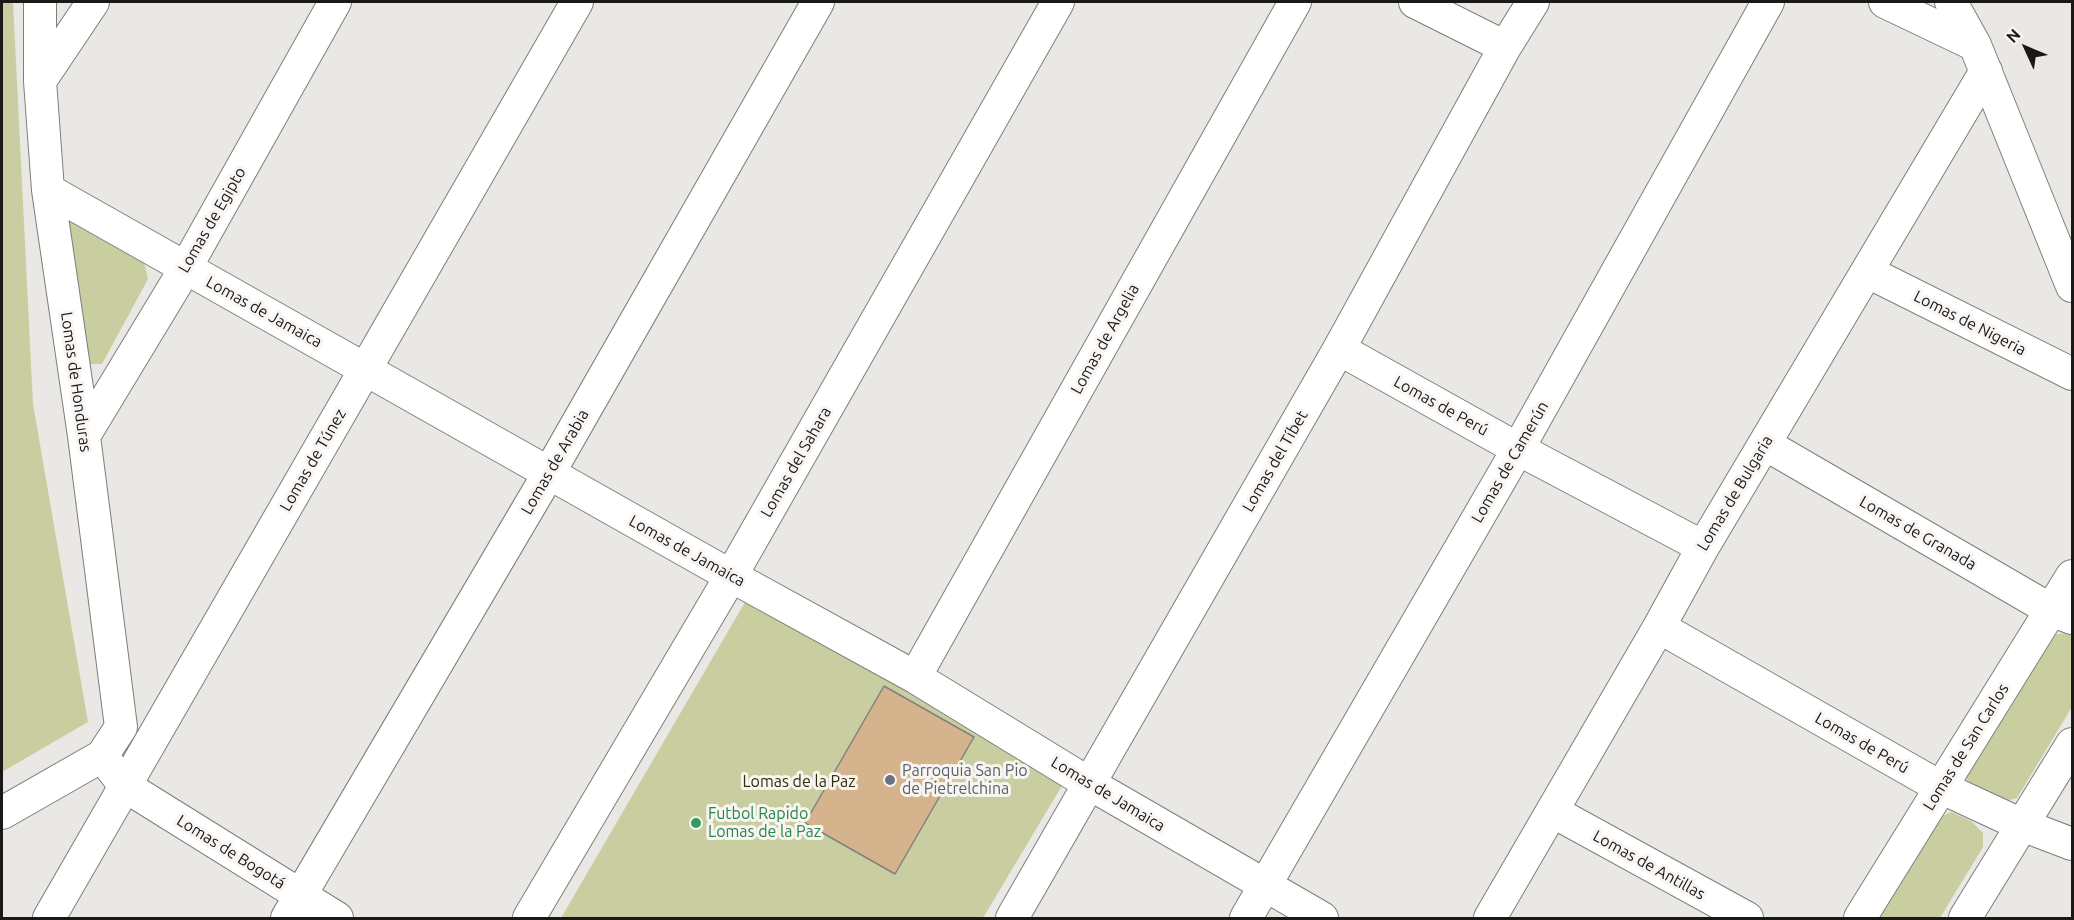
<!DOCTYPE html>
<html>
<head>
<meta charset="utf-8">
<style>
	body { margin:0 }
	#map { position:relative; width:2074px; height:920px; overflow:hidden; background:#eae8e4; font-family:Ubuntu,sans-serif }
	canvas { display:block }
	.frame { position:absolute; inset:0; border:3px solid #1a1918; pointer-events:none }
	.north { position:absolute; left:1996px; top:18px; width:60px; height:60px; -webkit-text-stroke:4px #f8f5f2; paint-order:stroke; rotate:314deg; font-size:16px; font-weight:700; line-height:24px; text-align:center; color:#1a1918 }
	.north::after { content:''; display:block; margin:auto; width:21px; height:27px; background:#1a1918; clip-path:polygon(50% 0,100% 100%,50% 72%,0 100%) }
</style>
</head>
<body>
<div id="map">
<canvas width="2074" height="920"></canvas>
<div class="frame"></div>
<div class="north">N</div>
</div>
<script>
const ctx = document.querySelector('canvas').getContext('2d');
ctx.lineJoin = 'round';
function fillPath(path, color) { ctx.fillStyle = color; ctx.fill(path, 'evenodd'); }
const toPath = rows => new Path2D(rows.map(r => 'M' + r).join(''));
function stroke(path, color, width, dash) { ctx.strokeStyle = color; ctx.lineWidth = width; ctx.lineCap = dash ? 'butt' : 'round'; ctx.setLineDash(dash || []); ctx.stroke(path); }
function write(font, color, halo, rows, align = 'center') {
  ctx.font = font + ' Ubuntu,sans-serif'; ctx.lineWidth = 6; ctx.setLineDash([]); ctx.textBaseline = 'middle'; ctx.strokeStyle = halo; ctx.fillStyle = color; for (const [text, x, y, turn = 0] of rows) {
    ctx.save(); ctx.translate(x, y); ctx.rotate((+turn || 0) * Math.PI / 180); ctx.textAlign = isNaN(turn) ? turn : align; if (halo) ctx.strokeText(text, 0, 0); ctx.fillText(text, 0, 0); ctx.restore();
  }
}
const green = toPath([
	[2,2,13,2,33,404,88,722,2,772],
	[68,215,142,254,148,279,102,364,79,364,57,223],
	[748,597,1066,779,983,918,561,918],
	[2068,633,2072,635,2072,707,2017,798,1999,803,1969,785,1965,774,2046,639,2057,634],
	[1951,812,1971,821,1983,833,1983,847,1940,918,1875,918,1936,819]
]);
const building = toPath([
	[884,686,974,737,895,874,805,823,884,686]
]);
const street = toPath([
	[40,2,40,81,48,190,84,436,121,727,102,756,125,786,337,918],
	[1415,2,1505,47],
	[1885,2,1975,45],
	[1951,2,1975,45,2072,286],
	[40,81,93,2],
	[48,190,731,576,915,677,1090,784,1322,918],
	[1868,272,2072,374],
	[1339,349,1518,449,1703,547],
	[84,436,185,269,335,2],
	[1765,444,2051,610,2072,618],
	[1659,627,1940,787,2022,825,2072,844],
	[915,677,1295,2],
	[1552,811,1747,918],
	[2,813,102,756],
	[49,918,577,2],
	[287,918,549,473,818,2],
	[529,918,731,576,1058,2],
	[1012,918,1339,349,1505,47,1533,2],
	[1246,918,1518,449,1768,2],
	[1490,918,1659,627,1703,547,1986,71],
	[1860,918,2072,576],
	[1965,918,2072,744]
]);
const markers = [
	[890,780,6,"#6b7280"],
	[696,823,6,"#2e9e5b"]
];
const streetNames = [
	["Lomas de Egipto",212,220,-60],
	["Lomas de Jamaica",264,312,29],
	["Lomas de Nigeria",1970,323,27],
	["Lomas de Argelia",1105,339,-61],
	["Lomas de Honduras",76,382,82],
	["Lomas de Perú",1441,406,29],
	["Lomas de Túnez",313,460,-60],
	["Lomas del Tíbet",1275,461,-60],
	["Lomas de Arabia",555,462,-60],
	["Lomas del Sahara",796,462,-60],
	["Lomas de Camerún",1510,462,-60],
	["Lomas de Bulgaria",1735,493,-59],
	["Lomas de Granada",1918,533,30],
	["Lomas de Jamaica",687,551,29],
	["Lomas de Perú",1862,743,30],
	["Lomas de San Carlos",1966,747,-58],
	["Lomas de Jamaica",1108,794,31],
	["Lomas de Bogotá",231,852,32],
	["Lomas de Antillas",1649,865,29]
];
const worshipNames = [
	["Parroquia San Pio",902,771],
	["de Pietrelchina",902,789]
];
const parkNames = [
	["Lomas de la Paz",799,782]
];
const leisureNames = [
	["Futbol Rapido",708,814],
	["Lomas de la Paz",708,832]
];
fillPath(green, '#c9cea1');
fillPath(building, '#d4b38d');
stroke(building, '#83817e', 1.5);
stroke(street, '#807d7a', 34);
stroke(street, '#fff', 32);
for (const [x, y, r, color] of markers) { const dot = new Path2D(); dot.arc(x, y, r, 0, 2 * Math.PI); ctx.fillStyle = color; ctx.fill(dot); stroke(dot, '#f8f5f2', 2); }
write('16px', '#1a1918', '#f8f5f2', streetNames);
write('16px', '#5b616d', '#f8f5f2', worshipNames, 'left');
write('16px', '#2d300a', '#f8f5f2', parkNames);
write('16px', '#27864d', '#f8f5f2', leisureNames, 'left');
</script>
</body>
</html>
